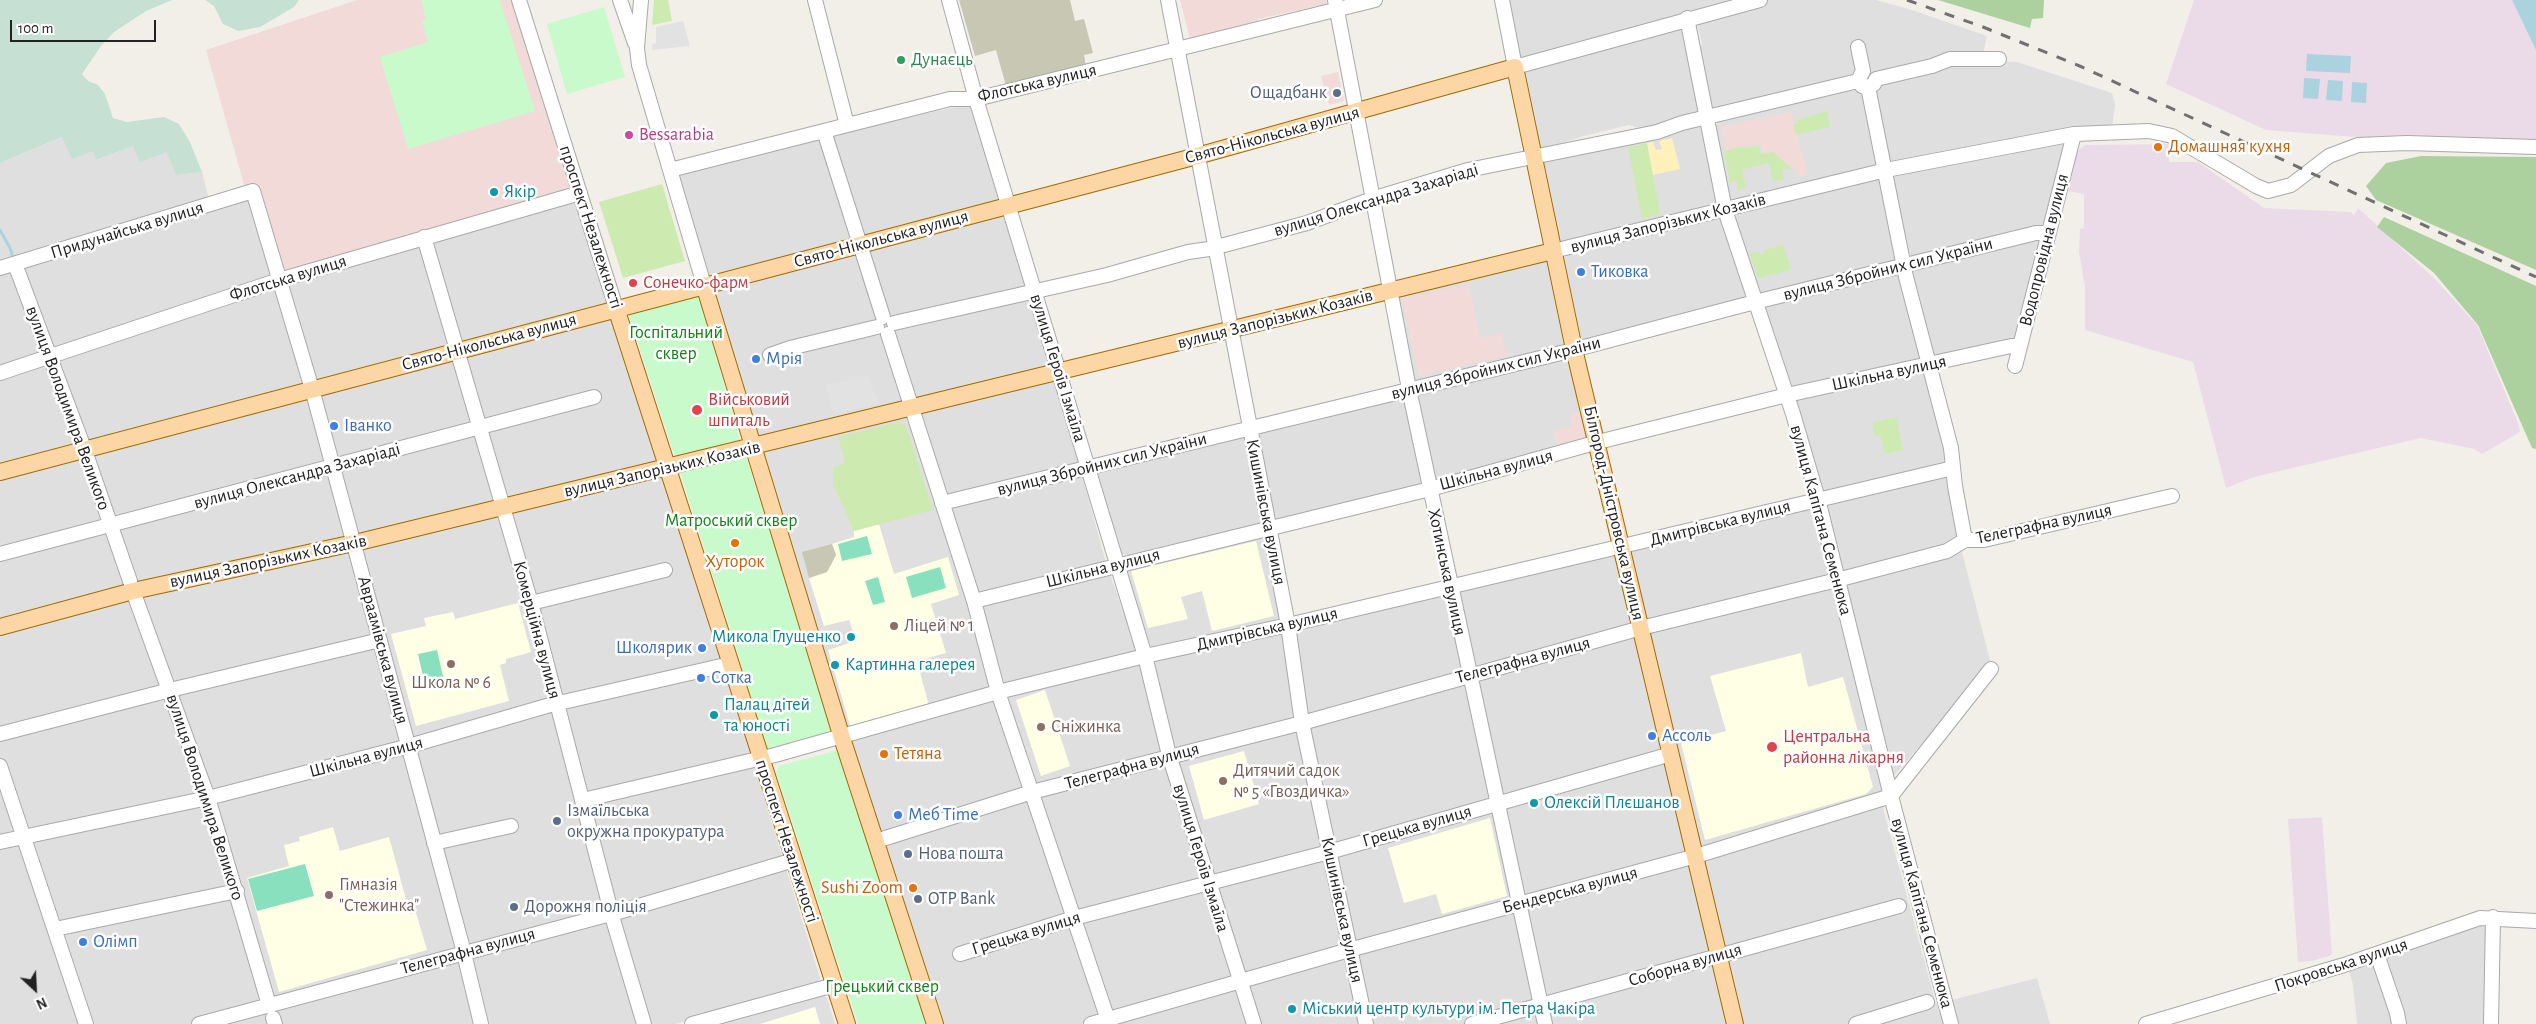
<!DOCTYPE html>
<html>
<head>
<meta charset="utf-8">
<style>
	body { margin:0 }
	#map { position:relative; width:2536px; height:1024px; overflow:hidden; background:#f2efe9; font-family:"Alegreya Sans",sans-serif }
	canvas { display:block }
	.north { position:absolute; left:10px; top:964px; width:50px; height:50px; -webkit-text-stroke:4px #fff; paint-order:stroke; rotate:155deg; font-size:14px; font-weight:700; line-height:20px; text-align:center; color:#222 }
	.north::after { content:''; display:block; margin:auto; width:18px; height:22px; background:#222; clip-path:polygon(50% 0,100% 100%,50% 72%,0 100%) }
	.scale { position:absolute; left:10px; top:20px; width:146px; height:22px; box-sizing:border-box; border:2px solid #222; border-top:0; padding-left:6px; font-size:15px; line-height:18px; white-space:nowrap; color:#222; -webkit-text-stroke:4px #fff; paint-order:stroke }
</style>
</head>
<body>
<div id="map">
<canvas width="2536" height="1024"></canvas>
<div class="north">N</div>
<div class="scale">100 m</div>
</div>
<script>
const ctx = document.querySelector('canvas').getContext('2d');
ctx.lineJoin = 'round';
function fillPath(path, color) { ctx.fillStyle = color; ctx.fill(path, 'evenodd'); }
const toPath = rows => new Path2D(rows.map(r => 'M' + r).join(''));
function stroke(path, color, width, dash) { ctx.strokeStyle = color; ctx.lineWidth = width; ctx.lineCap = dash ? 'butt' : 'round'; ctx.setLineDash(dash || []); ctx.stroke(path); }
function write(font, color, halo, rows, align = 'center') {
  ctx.font = font + ' "Alegreya Sans",sans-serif'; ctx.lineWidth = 5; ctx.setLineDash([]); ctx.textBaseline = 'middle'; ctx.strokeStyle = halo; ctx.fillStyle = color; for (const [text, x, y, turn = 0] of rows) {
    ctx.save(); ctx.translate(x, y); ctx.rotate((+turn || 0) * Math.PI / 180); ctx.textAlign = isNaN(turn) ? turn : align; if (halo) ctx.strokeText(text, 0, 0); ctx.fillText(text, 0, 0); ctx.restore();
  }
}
const residential = toPath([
	[1506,0,1742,0,1525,60,1520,58],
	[1769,0,1876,0,1912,10,1987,36,1983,55,1856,77,1712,109,1709,105,1700,50,1702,43,1698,28,1700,18],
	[1683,28,1699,111,1697,113,1643,129,1629,125,1584,136,1540,150,1524,75,1526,71],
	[1955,60,2017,62,2112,93,2115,105,2112,127,1892,163,1889,159,1873,93,1875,86],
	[1860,89,1862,90,1877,166,1730,201,1715,127,1722,119],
	[973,103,1050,359,1106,563,1140,659,1949,472,1962,552,1991,664,1879,793,1936,1004,2037,978,2050,1024,935,1024,714,290,675,175,821,137],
	[1697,125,1703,127,1717,204,1564,242,1559,240,1543,162],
	[63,137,94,150,98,160,133,146,166,152,176,175,202,172,212,212,248,199,274,287,575,199,608,311,662,470,820,978,817,985,675,1024,0,1024,0,163],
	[2062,143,2066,146,2044,225,1912,257,1910,255,1893,182,1895,174],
	[1880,179,1897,260,1759,295,1734,213],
	[1718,218,1722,220,1746,292,1746,298,1581,342,1562,261,1564,258,1569,254],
	[2036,240,2040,243,2016,339,1934,358,1911,275,1913,271],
	[1548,260,1566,337,1565,345,1415,382,1412,380,1397,295],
	[1898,274,1923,354,1919,362,1792,390,1764,306],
	[1569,357,1587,439,1436,482,1418,395],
	[1924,368,1950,463,1822,494,1793,399],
	[1404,397,1423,483,1387,492,1387,495,1309,513,1275,520,1270,516,1257,430],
	[1245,436,1262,519,1261,523,1130,556,1122,554,1096,472],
	[1262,534,1265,538,1281,617,1279,619,1148,647,1125,570],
	[2490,920,2488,1024,2357,1024,2353,985,2348,967],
	[820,993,827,998,835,1024,706,1024]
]);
const commercial = toPath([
	[357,0,512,0,569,186,568,190,286,274,281,271,245,188,206,50],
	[1180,0,1326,0,1327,4,1258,19,1258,21,1190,39],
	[1338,72,1344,101,1329,105,1321,76],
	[1791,112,1808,175,1797,177,1795,169,1792,169,1773,152,1764,153,1762,145,1740,146,1726,151,1720,127],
	[1469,284,1480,338,1502,333,1506,356,1418,376,1402,299],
	[1580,410,1587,439,1558,447,1553,431,1572,426,1570,415]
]);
const industrial = toPath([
	[2194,0,2536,0,2536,143,2367,138,2266,130,2166,84],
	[2169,144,2169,162,2198,162,2264,208,2351,212,2354,215,2358,208,2435,279,2477,325,2518,423,2520,432,2482,454,2474,449,2421,438,2254,477,2226,488,2193,362,2085,330,2085,287,2079,252,2080,229,2084,228,2084,194,2068,191,2077,151,2085,145],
	[2322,817,2332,955,2312,961,2298,962,2288,819]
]);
const education = toPath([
	[879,524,894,574,948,557,959,595,931,604,946,653,917,661,929,706,851,729,828,650,856,641,849,620,824,626,809,578,827,572,836,555,832,544,854,537,854,531],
	[1256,541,1274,616,1212,631,1202,591,1181,597,1188,619,1148,628,1131,571],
	[518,603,531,652,506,659,506,663,500,665,509,701,416,726,391,634,426,626,424,618,453,612,455,619],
	[1801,653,1808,687,1843,677,1873,787,1866,794,1705,840,1681,743,1726,731,1710,676],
	[1045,690,1070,766,1041,776,1016,700],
	[1244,751,1259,804,1204,820,1189,766],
	[1490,818,1507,896,1442,914,1436,894,1404,903,1388,848],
	[333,827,340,851,389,837,410,914,416,913,427,950,279,992,247,878,289,866,284,845,300,841,299,837],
	[815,1007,820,1024,760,1024]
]);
const construction = toPath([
	[959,0,1070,0,1075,21,1084,19,1093,53,1084,55,1086,66,1006,86,996,50,975,56],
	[832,544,836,555,827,572,809,578,802,552]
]);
const grass = toPath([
	[654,0,668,0,672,21,652,25],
	[1827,111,1830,127,1796,135,1793,124,1798,123,1797,120],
	[1647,143,1660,214,1642,219,1628,147],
	[1740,146,1741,148,1759,146,1761,154,1773,152,1792,169,1782,170,1784,179,1773,181,1769,163,1742,170,1746,188,1738,190,1737,181,1730,182,1724,152],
	[662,184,685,261,623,278,599,202],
	[1783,245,1791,270,1758,278,1750,254,1759,251,1760,254,1765,253,1764,250],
	[1896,417,1903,450,1886,454,1884,452,1880,435,1874,436,1872,423],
	[899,422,906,426,933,510,854,531,833,484,833,467,845,463,838,437]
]);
const forest = toPath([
	[1938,0,2044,0,2043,18,2032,19,2030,28],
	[2421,156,2536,157,2536,270,2376,200,2366,186,2386,163],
	[2384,217,2536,286,2536,449,2532,448,2478,325,2434,273,2377,227]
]);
const wetland = toPath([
	[0,0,172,0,146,11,114,32,101,46,82,74,88,81,98,85,105,94,113,118,127,122,164,117,179,124,190,142,202,172,176,175,166,152,140,162,133,146,97,160,93,151,72,159,62,137,0,163],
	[205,0,299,0,294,7,260,27,238,31,223,24,214,6]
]);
const sand = toPath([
	[1672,138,1680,169,1653,175,1647,143,1653,142,1656,150,1662,149,1659,141]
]);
const park = toPath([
	[421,0,500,0,535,111,408,149,380,57,428,42,422,21,426,20],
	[604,7,625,77,567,94,547,24],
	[698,294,741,443,675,458,628,312],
	[746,456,805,643,842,738,761,759,740,661,680,472,680,470],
	[835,751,839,753,930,1024,858,1024,776,772,779,766]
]);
const pitch = toPath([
	[867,536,872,554,842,561,838,544],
	[940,567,946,588,912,598,906,577],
	[878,577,885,602,873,605,865,581],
	[437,650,445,685,426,690,418,654],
	[305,864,314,896,257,911,248,879]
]);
const parking = toPath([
	[683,21,690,46,652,50,652,44,656,43,656,27],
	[867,376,879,403,834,415,826,385]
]);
const water = toPath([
	[2512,0,2536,0,2536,50],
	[2307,54,2351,56,2350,73,2306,71],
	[2304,78,2320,79,2318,99,2303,98],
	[2328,80,2343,81,2342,101,2326,100],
	[2352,82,2367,83,2366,103,2351,102]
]);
const stream = toPath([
	[0,230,10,248,14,261]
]);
const minor = toPath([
	[519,0,616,308],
	[620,0,635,43],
	[641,0,637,48,639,65,704,285],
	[815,0,847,125],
	[949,0,976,99,1145,656,1169,755,1254,1024],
	[1168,0,1288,625,1302,723,1366,1024],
	[1335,0,1409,389,1545,1024],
	[1502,0,1515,67,1760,0],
	[1687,18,1725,210,1793,414,1818,499,1891,796,1951,1024],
	[1858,47,1863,71,1858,81,1862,86,1868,87,1874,84,1876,79,1932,66,1950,59,1999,59],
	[1868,87,1906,277,1951,448,1955,486,1965,540],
	[824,131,883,317],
	[670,170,950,99,976,99,1375,0],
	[424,237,531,603,614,923,644,1024],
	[1553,251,1886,170,2074,134,2149,131,2172,136,2256,186,2268,191,2291,185,2329,156,2358,145,2407,143,2536,147],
	[15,264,84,448,130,581],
	[0,268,253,191,312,389,462,945,481,1024],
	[894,323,1107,275,1188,252,1209,249,1307,223,1372,199,1468,170,1657,132,1682,123,1858,81],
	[888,334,974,601,998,692,1108,1020],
	[770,355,790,348,877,327],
	[2015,366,2074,134],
	[0,373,279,280,580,193],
	[942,503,1565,352,1755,302,2036,233,2049,233],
	[0,554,594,397],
	[133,591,208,798,269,1005],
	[974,601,1430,489,1598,442,1787,395,2011,346,2020,346],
	[531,603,665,570],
	[0,734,170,690,380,640],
	[0,766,86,1024],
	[583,800,775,755,998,692,1145,656,1288,625,1953,468],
	[876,841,1032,792,1302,723,1641,628,1837,580,1947,551,1965,540,1984,540,2172,496],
	[0,842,208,798,409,746,550,705,730,664],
	[434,843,511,826],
	[55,929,237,891],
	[960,954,1074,918,1329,852,1671,754],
	[2377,954,2397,1013,2399,1024],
	[273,1018,275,1024],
	[199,1024,622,911,794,860],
	[692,1024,834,985],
	[1091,1024,1349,950,1696,856,1891,796,1991,669],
	[1472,1024,1899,906],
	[1856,1024,1927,1002],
	[2146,1024,2344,965,2480,918,2536,921],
	[2491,1024,2493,917]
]);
const major = toPath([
	[704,285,842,738,935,1024],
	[616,308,847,1024],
	[0,472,1197,156,1515,67,1574,349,1735,1024],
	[0,627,133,591,363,541,1553,251]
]);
const rail = toPath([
	[1907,0,1983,27,2082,67,2536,277]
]);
const markers = [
	[901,60,5,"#2e9e5b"],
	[1337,93,5,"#5c6f8a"],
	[629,135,5,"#d1479c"],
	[2158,147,5,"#e8710a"],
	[494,192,5,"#0f9aa8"],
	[1581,272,5,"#3f7fe0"],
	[633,283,5,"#e0444e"],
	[756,359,5,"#3f7fe0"],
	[697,410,6,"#e0444e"],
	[334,426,5,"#3f7fe0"],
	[735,543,5,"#e8710a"],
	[894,626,5,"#8d6e63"],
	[851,637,5,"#0f9aa8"],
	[702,648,5,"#3f7fe0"],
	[451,664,5,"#8d6e63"],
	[835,665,5,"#0f9aa8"],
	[701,678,5,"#3f7fe0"],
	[714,715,5,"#0f9aa8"],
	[1041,727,5,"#8d6e63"],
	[1652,736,5,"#3f7fe0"],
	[1772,747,6,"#e0444e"],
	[884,754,5,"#e8710a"],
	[1223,781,5,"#8d6e63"],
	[1534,803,5,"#0f9aa8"],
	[898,815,5,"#3f7fe0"],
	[557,821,5,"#5c6f8a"],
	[908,854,5,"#5c6f8a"],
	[913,888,5,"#e8710a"],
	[329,895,5,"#8d6e63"],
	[918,899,5,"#5c6f8a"],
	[514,907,5,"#5c6f8a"],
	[83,942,5,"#3f7fe0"],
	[1292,1009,5,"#0f9aa8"]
];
const leisureNames = [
	["Дунаєць",911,60]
];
const streetNames = [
	["Флотська вулиця",1037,83,-13],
	["Свято-Нікольська вулиця",1272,135,-15],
	["вулиця Олександра Захаріаді",1376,200,-17],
	["вулиця Запорізьких Козаків",1668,223,-14],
	["проспект Незалежності",591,227,72],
	["Придунайська вулиця",127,230,-17],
	["Свято-Нікольська вулиця",881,239,-15],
	["Водопровідна вулиця",2044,250,-76],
	["вулиця Збройних сил України",1888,269,-14],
	["Флотська вулиця",288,278,-17],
	["вулиця Запорізьких Козаків",1275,319,-14],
	["Свято-Нікольська вулиця",489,342,-15],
	["вулиця Героїв Ізмаїла",1058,368,73],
	["вулиця Збройних сил України",1496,368,-14],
	["Шкільна вулиця",1889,373,-12],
	["вулиця Володимира Великого",68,408,70],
	["вулиця Збройних сил України",1102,464,-14],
	["вулиця Запорізьких Козаків",662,469,-13],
	["Шкільна вулиця",1496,470,-15],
	["вулиця Олександра Захаріаді",297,476,-15],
	["Кишинівська вулиця",1266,512,79],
	["Білгород-Дністровська вулиця",1614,513,77],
	["вулиця Капітана Семенюка",1821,520,75],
	["Дмитрівська вулиця",1720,523,-14],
	["Телеграфна вулиця",2044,524,-12],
	["вулиця Запорізьких Козаків",268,561,-12],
	["Шкільна вулиця",1103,568,-14],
	["Хотинська вулиця",1447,572,78],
	["Дмитрівська вулиця",1267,629,-13],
	["Комерційна вулиця",537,630,75],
	["Авраамівська вулиця",383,650,75],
	["Телеграфна вулиця",1523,660,-15],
	["Шкільна вулиця",366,757,-15],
	["Телеграфна вулиця",1132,766,-15],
	["вулиця Володимира Великого",205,797,72],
	["Грецька вулиця",1417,826,-16],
	["проспект Незалежності",787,841,72],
	["вулиця Героїв Ізмаїла",1201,858,73],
	["Бендерська вулиця",1570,890,-15],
	["Кишинівська вулиця",1342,910,78],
	["вулиця Капітана Семенюка",1922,913,75],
	["Грецька вулиця",1026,933,-17],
	["Телеграфна вулиця",468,951,-15],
	["Соборна вулиця",1685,965,-16],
	["Покровська вулиця",2341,965,-18]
];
const serviceNames = [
	["Ощадбанк",1327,93,"right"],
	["Ізмаїльська",567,811],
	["окружна прокуратура",567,832],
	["Нова пошта",918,854],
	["OTP Bank",928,899],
	["Дорожня поліція",524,907]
];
const hotelNames = [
	["Bessarabia",639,135]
];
const foodNames = [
	["Домашняя кухня",2168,147],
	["Хуторок",735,562,"center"],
	["Тетяна",894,754],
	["Sushi Zoom",903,888,"right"]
];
const cultureNames = [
	["Якір",504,192],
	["Микола Глущенко",841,637,"right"],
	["Картинна галерея",845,665],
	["Палац дітей",724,705],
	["та юності",724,726],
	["Олексій Плєшанов",1544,803],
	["Міський центр культури ім. Петра Чакіра",1302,1009]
];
const shopNames = [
	["Тиковка",1591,272],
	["Мрія",766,359],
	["Іванко",344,426],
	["Школярик",692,648,"right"],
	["Сотка",711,678],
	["Ассоль",1662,736],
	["Меб Time",908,815],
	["Олімп",93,942]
];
const healthNames = [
	["Сонечко-фарм",643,283],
	["Військовий",708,400],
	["шпиталь",708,421],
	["Центральна",1783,737],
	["районна лікарня",1783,758]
];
const parkNames = [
	["Госпітальний",676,333],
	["сквер",676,354],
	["Матроський сквер",731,521],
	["Грецький сквер",882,987]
];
const educationNames = [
	["Ліцей № 1",904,626],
	["Школа № 6",451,683,"center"],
	["Сніжинка",1051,727],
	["Дитячий садок",1233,771],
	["№ 5 «Гвоздичка»",1233,792],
	["Гімназія",339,885],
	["\"Стежинка\"",339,906]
];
fillPath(residential, '#e0dfdf');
fillPath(commercial, '#f2dad9');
fillPath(industrial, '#ebdbe8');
fillPath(education, '#ffffe5');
fillPath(construction, '#c7c7b4');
fillPath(grass, '#cdebb0');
fillPath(forest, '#add19e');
fillPath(wetland, '#c6e0d4');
fillPath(sand, '#fff1ba');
fillPath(park, '#c8facc');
fillPath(pitch, '#88e0be');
fillPath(parking, '#e2e2e2');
fillPath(water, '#aad3df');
stroke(stream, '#aad3df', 3);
stroke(minor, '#a9a9a9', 16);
stroke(major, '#a06b00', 18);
stroke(minor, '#fff', 14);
stroke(major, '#fcd6a4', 16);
stroke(rail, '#707070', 3, [10, 10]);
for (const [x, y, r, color] of markers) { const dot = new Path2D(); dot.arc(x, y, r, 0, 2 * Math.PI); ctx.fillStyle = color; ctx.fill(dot); stroke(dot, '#fff', 2); }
write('18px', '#27864d', '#fff', leisureNames, 'left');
write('18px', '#222', '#fff', streetNames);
write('18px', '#4e5e75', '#fff', serviceNames, 'left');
write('18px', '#b23c85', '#fff', hotelNames, 'left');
write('18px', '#c56008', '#fff', foodNames, 'left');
write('18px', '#0d838f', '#fff', cultureNames, 'left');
write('18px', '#366cbe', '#fff', shopNames, 'left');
write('18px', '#be3a42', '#fff', healthNames, 'left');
write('18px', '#0c8416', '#fff', parkNames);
write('18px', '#785e54', '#fff', educationNames, 'left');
</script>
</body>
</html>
